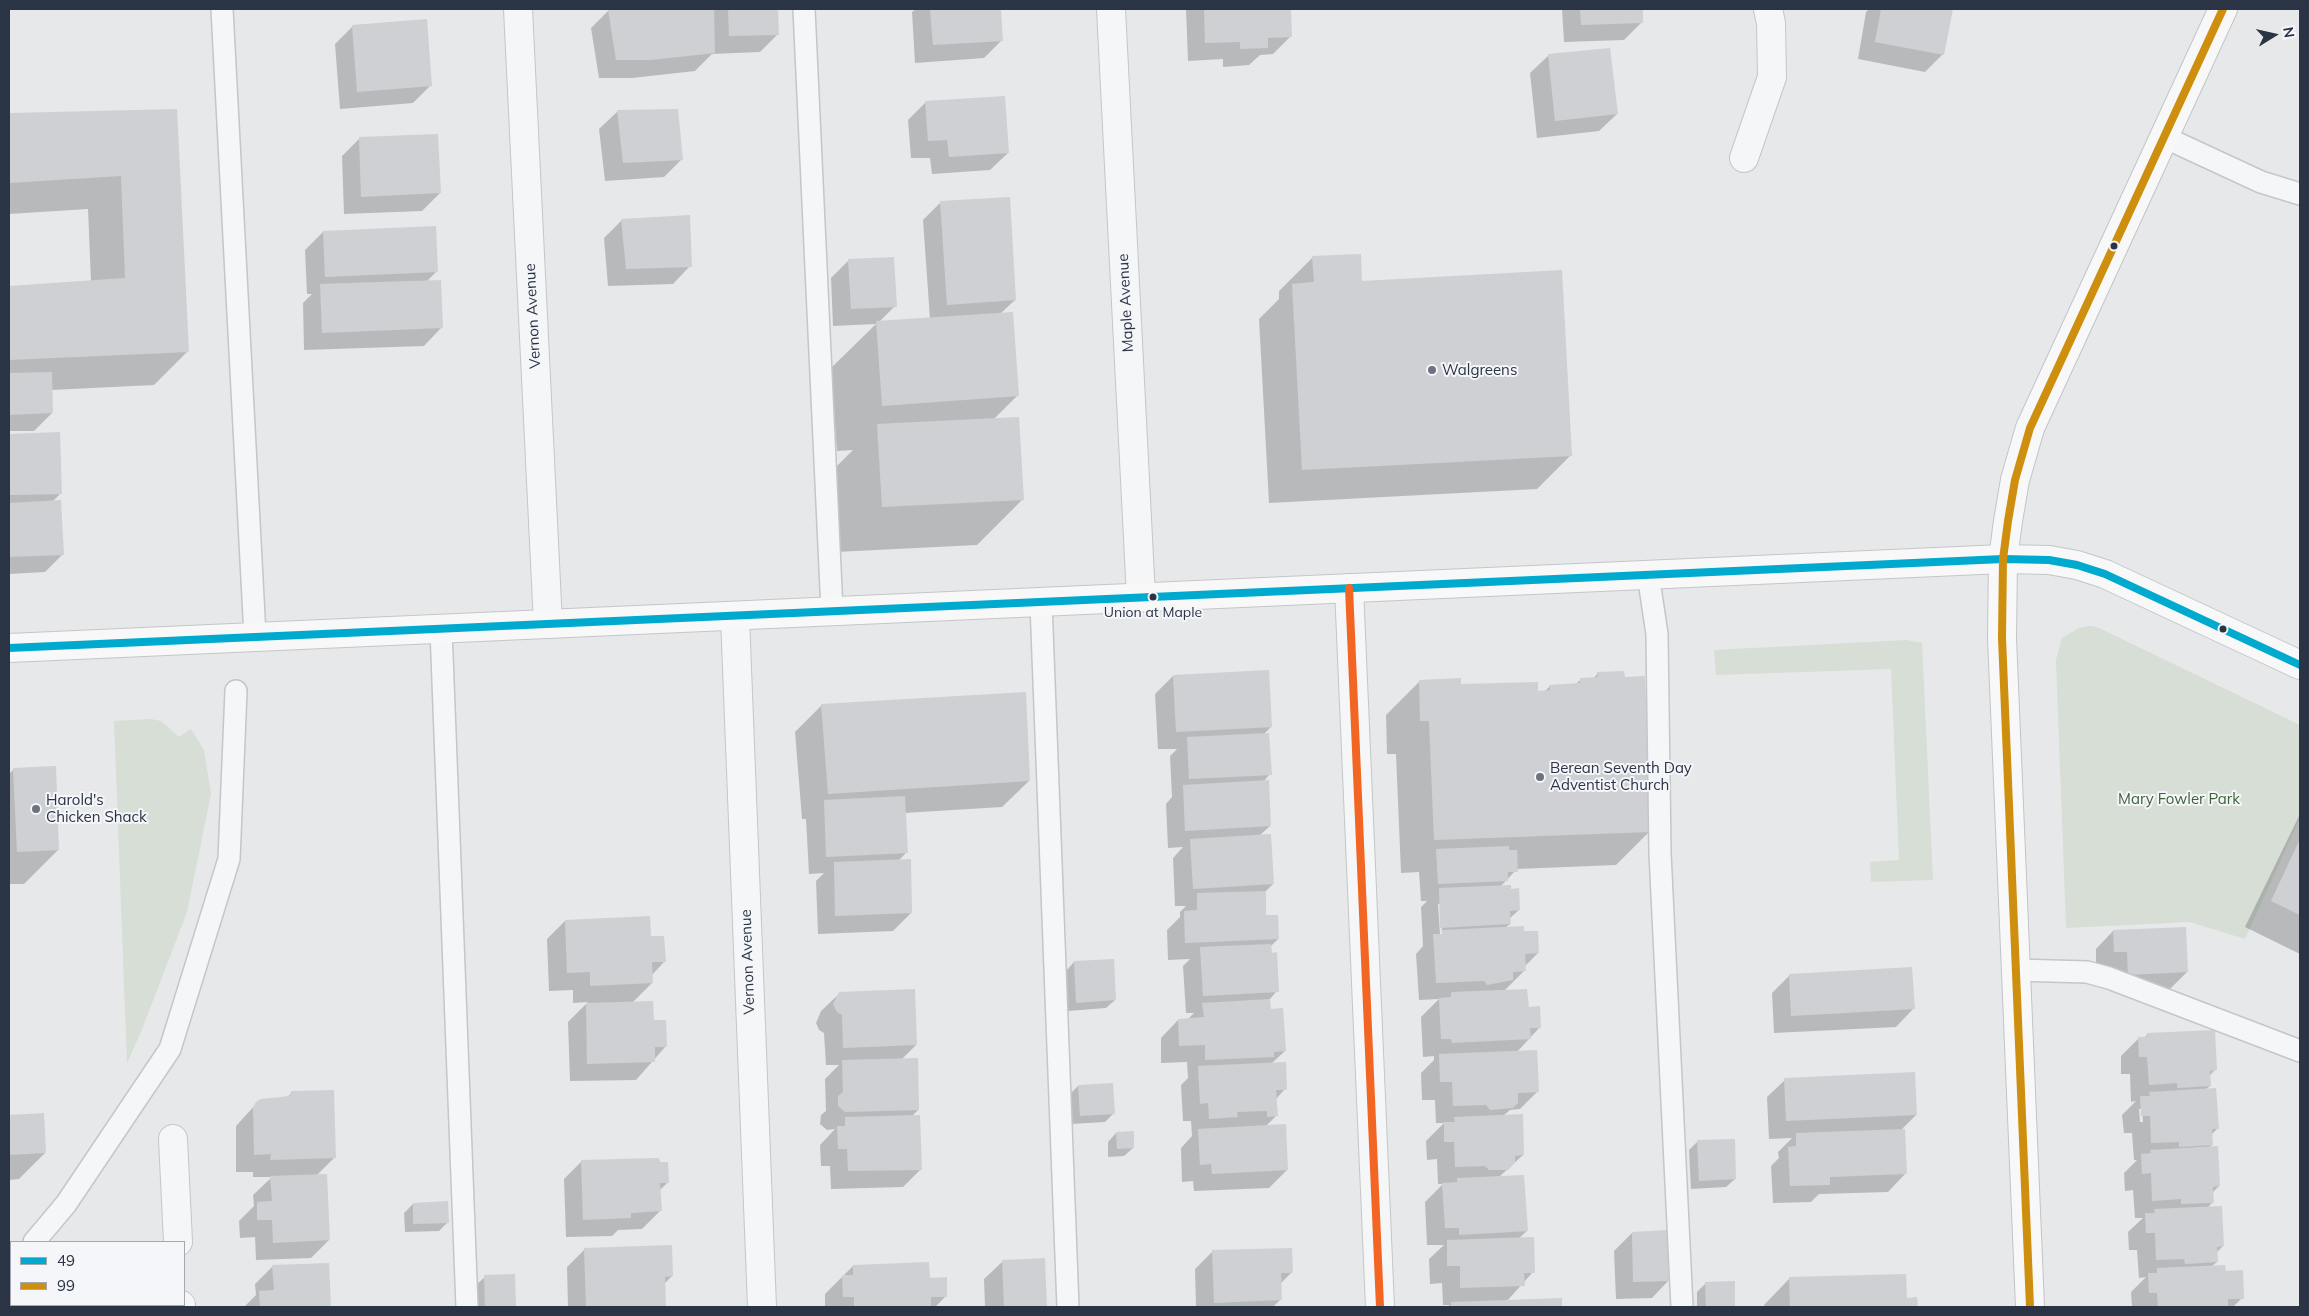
<!DOCTYPE html>
<html>
<head>
<meta charset="utf-8">
<style>
	body { margin:0 }
	#map { position:relative; width:2309px; height:1316px; overflow:hidden; background:#e6e8ea; font-family:Mulish,sans-serif }
	canvas { display:block }
	.frame { position:absolute; inset:0; border:10px solid #2b3445; pointer-events:none }
	.legend { position:absolute; left:10px; top:1241px; width:175px; height:65px; box-sizing:border-box; background:#f4f6f9; border:1px solid #a4a8b1; margin:0; padding:6px 9px; list-style:none; font-size:15px; color:#2b3445 }
	.legend li { display:flex; align-items:center; gap:10px; height:25px }
	.legend b { width:25px; border:1px solid #a4a8b1 }
	.north { position:absolute; left:2249px; top:10px; width:50px; height:50px; -webkit-text-stroke:4px #f4f6f9; paint-order:stroke; rotate:80deg; font-size:14px; font-weight:700; line-height:20px; text-align:center; color:#2b3445 }
	.north::after { content:''; display:block; margin:auto; width:18px; height:22px; background:#2b3445; clip-path:polygon(50% 0,100% 100%,50% 72%,0 100%) }
</style>
</head>
<body>
<div id="map">
<canvas width="2309" height="1316"></canvas>
<div class="frame"></div>
<ul class="legend">
<li><b style="height:6px;background:#00a9ce"></b>49</li>
<li><b style="height:6px;background:#ce8f0e"></b>99</li>
</ul>
<div class="north">N</div>
</div>
<script>
const ctx = document.querySelector('canvas').getContext('2d');
ctx.lineJoin = 'round';
function fillPath(path, color) { ctx.fillStyle = color; ctx.fill(path, 'evenodd'); }
const toPath = rows => new Path2D(rows.map(r => 'M' + r).join(''));
function stroke(path, color, width, dash) { ctx.strokeStyle = color; ctx.lineWidth = width; ctx.lineCap = dash ? 'butt' : 'round'; ctx.setLineDash(dash || []); ctx.stroke(path); }
function write(font, color, halo, rows, align = 'center') {
  ctx.font = font + ' Mulish,sans-serif'; ctx.lineWidth = 4; ctx.setLineDash([]); ctx.textBaseline = 'middle'; ctx.strokeStyle = halo; ctx.fillStyle = color; for (const [text, x, y, turn = 0] of rows) {
    ctx.save(); ctx.translate(x, y); ctx.rotate((+turn || 0) * Math.PI / 180); ctx.textAlign = isNaN(turn) ? turn : align; if (halo) ctx.strokeText(text, 0, 0); ctx.fillText(text, 0, 0); ctx.restore();
  }
}
const green = toPath([
	[2089,626,2097,627,2300,725,2300,818,2245,939,2190,922,2066,928,2056,660,2062,638,2079,628],
	[1907,640,1922,643,1933,880,1871,882,1870,862,1899,860,1891,669,1716,675,1714,650],
	[151,719,161,721,179,737,191,729,204,750,211,794,187,912,141,1032,127,1063,114,721]
]);
const shadow = toPath([
	[656,9,777,9,778,34,760,52,712,54,695,71,632,78,599,78,591,28,608,11],
	[916,9,999,9,1002,40,984,58,915,63,912,12],
	[1186,9,1290,9,1291,36,1273,54,1260,55,1249,65,1223,67,1223,59,1188,61],
	[1562,9,1641,9,1642,22,1624,40,1564,42],
	[1869,9,1951,9,1943,54,1925,72,1858,59,1866,12],
	[353,26,431,85,413,103,340,109,335,44],
	[1548,56,1617,114,1599,131,1537,138,1530,73],
	[926,102,1008,153,990,170,932,174,930,158,911,158,908,120],
	[176,110,188,351,154,385,51,390,52,413,34,431,9,431,9,287,91,282,88,209,9,214,9,115],
	[677,110,682,159,664,177,605,181,599,129,617,112],
	[359,139,440,193,422,211,344,214,342,156],
	[940,203,1015,300,1000,314,1017,396,994,419,1023,499,977,545,836,552,832,471,853,450,837,451,831,368,876,324,833,326,831,278,849,260,895,306,879,322,930,319,923,220],
	[622,220,690,266,673,284,608,286,604,238],
	[323,232,437,271,426,282,441,328,424,346,304,350,303,303,312,294,307,294,305,250],
	[1312,258,1360,283,1571,455,1537,489,1269,503,1259,319,1279,299,1279,291],
	[59,433,61,493,52,502,63,554,45,572,9,574,9,435],
	[1268,672,1271,727,1263,735,1270,774,1263,782,1270,826,1259,836,1273,884,1265,892,1265,917,1278,939,1270,947,1277,991,1269,1000,1269,1010,1285,1051,1271,1064,1285,1089,1276,1099,1276,1116,1265,1127,1287,1170,1269,1188,1194,1191,1193,1181,1182,1182,1181,1148,1192,1136,1191,1121,1183,1121,1181,1085,1188,1078,1187,1062,1161,1063,1161,1038,1178,1020,1187,1020,1194,1013,1186,1013,1183,966,1190,959,1168,960,1167,930,1180,917,1180,912,1186,906,1175,906,1173,858,1183,847,1168,848,1166,804,1172,797,1170,756,1177,749,1158,749,1155,694,1173,676],
	[1598,673,1650,831,1616,865,1517,869,1501,886,1519,910,1509,919,1510,924,1505,928,1523,933,1538,953,1524,967,1524,971,1504,991,1527,1008,1540,1027,1517,1052,1538,1091,1520,1109,1510,1110,1503,1116,1523,1155,1499,1177,1527,1231,1518,1239,1533,1272,1507,1301,1561,1300,1561,1307,1447,1307,1450,1305,1443,1305,1442,1283,1430,1284,1429,1259,1444,1245,1427,1245,1425,1202,1443,1184,1438,1184,1437,1159,1427,1160,1426,1141,1444,1123,1436,1123,1435,1100,1422,1100,1421,1073,1434,1060,1434,1056,1423,1057,1421,1017,1439,999,1419,1000,1416,954,1423,946,1421,907,1427,901,1421,901,1419,872,1401,873,1396,754,1387,754,1386,715,1420,681,1544,692,1550,686,1575,685,1581,679,1593,679],
	[1438,904,1441,904,1442,934,1440,934],
	[821,706,1029,781,1002,807,904,813,906,853,898,861,911,913,893,931,818,934,816,881,824,873,809,874,806,819,802,819,795,732],
	[14,769,58,850,24,884,9,884,9,774],
	[2300,814,2300,954,2245,927],
	[565,921,650,937,664,962,652,975,652,983,632,1003,653,1022,666,1046,636,1080,570,1081,568,1022,588,1002,573,1003,573,990,549,991,547,939],
	[2113,931,2187,972,2169,990,2111,992,2110,969,2096,969,2096,949],
	[1074,962,1115,1000,1106,1008,1068,1011,1066,971],
	[1790,975,1913,1009,1896,1027,1774,1033,1772,993],
	[840,993,916,1045,902,1059,918,1110,911,1117,921,1169,903,1187,831,1189,830,1166,821,1166,820,1145,835,1129,827,1130,820,1124,821,1115,826,1111,825,1079,839,1065,826,1065,824,1033,819,1030,816,1023,821,1011],
	[2148,1034,2216,1069,2209,1076,2210,1086,2205,1090,2218,1128,2211,1135,2212,1145,2208,1148,2219,1186,2212,1193,2213,1202,2207,1208,2223,1246,2216,1253,2217,1262,2211,1267,2225,1272,2242,1298,2233,1307,2132,1307,2131,1292,2146,1277,2139,1278,2137,1250,2129,1250,2128,1232,2143,1218,2135,1218,2133,1190,2125,1191,2124,1173,2137,1160,2134,1160,2132,1133,2124,1133,2122,1115,2136,1101,2131,1102,2130,1074,2121,1074,2121,1056,2138,1039,2144,1038],
	[2139,1109,2142,1109,2143,1122,2140,1122],
	[1785,1080,1916,1115,1901,1130,1905,1174,1888,1192,1819,1194,1811,1202,1773,1203,1771,1166,1779,1158,1778,1152,1792,1138,1769,1139,1767,1097],
	[1112,1084,1114,1113,1105,1122,1071,1124,1069,1095,1078,1086],
	[292,1093,334,1158,316,1176,329,1240,311,1258,256,1260,255,1237,240,1238,239,1221,254,1206,253,1195,272,1177,253,1177,253,1172,236,1172,236,1126,257,1103,287,1097],
	[43,1114,45,1153,19,1179,9,1180,9,1116],
	[1116,1133,1133,1148,1124,1156,1108,1157,1108,1142],
	[1698,1141,1735,1179,1726,1187,1691,1189,1689,1150],
	[581,1162,668,1182,659,1191,660,1211,642,1229,618,1230,612,1236,566,1237,564,1179],
	[413,1204,448,1222,439,1231,405,1232,404,1213],
	[1632,1233,1669,1280,1652,1298,1616,1299,1614,1251],
	[585,1249,672,1276,664,1284,664,1305,662,1307,568,1307,567,1267],
	[1213,1251,1292,1272,1280,1284,1280,1300,1273,1307,1196,1307,1195,1269],
	[1044,1260,1046,1307,985,1307,984,1279,1002,1262],
	[328,1264,330,1307,244,1307,256,1295,255,1284,273,1266],
	[853,1266,929,1279,946,1296,935,1307,825,1307,825,1294],
	[514,1275,515,1307,477,1307,476,1285,485,1277],
	[1790,1278,1906,1299,1916,1299,1916,1307,1764,1307,1764,1305],
	[1733,1282,1734,1307,1697,1307,1697,1292,1705,1284]
]);
const building = toPath([
	[608,9,714,9,715,53,651,60,616,60],
	[728,9,778,9,779,35,729,36],
	[930,9,1001,9,1003,41,933,45],
	[1204,9,1291,9,1292,37,1268,38,1268,48,1240,49,1240,42,1205,43],
	[1580,9,1643,9,1643,23,1581,25],
	[1881,9,1953,9,1944,55,1875,42],
	[427,19,432,86,357,92,352,25],
	[1610,48,1618,114,1555,121,1548,54],
	[1005,96,1009,153,949,157,947,140,928,141,925,101],
	[177,109,189,352,9,360,9,286,125,278,121,176,9,183,9,113],
	[678,109,683,160,623,163,617,110],
	[438,134,441,193,361,197,359,137],
	[1010,197,1016,300,947,305,940,201],
	[690,215,692,267,626,269,621,219],
	[436,226,438,272,325,277,323,231],
	[1361,254,1362,281,1562,270,1572,456,1302,470,1292,284,1314,282,1312,256],
	[894,257,897,307,851,309,848,259],
	[441,280,443,328,322,333,320,284],
	[1013,312,1019,396,882,406,876,321],
	[52,372,53,413,9,415,9,373],
	[1019,417,1024,500,882,507,877,424],
	[60,432,62,494,9,495,9,434],
	[61,500,64,555,9,557,9,503],
	[1269,670,1272,727,1176,732,1173,675],
	[1624,671,1625,677,1645,676,1651,832,1434,840,1429,721,1420,721,1419,680,1461,678,1461,684,1538,682,1538,691,1550,690,1549,685,1580,683,1580,678,1598,677,1597,672],
	[1026,692,1030,781,828,794,821,704],
	[1269,733,1272,775,1189,779,1187,737],
	[56,766,59,850,17,852,13,768],
	[1269,780,1271,826,1185,831,1183,785],
	[905,796,908,853,826,857,824,800],
	[1271,834,1274,884,1193,889,1190,839],
	[2300,839,2300,915,2271,901],
	[1509,846,1509,850,1517,850,1518,872,1508,872,1508,881,1438,884,1436,849],
	[911,859,912,913,835,916,834,862],
	[1511,885,1511,889,1519,888,1520,910,1510,911,1511,924,1440,928,1439,888],
	[1266,891,1266,915,1278,915,1279,939,1185,943,1184,911,1197,910,1197,893],
	[650,916,651,936,664,936,666,962,652,962,653,983,590,986,590,972,567,973,565,920],
	[1524,926,1524,931,1538,931,1539,953,1525,954,1526,971,1513,972,1513,980,1487,985,1484,981,1436,983,1433,934,1442,934,1442,930],
	[2186,927,2188,972,2128,975,2127,952,2114,952,2113,930],
	[1271,944,1272,953,1277,952,1279,992,1203,996,1200,947],
	[1114,959,1116,1000,1076,1003,1074,961],
	[1912,967,1915,1009,1791,1016,1789,974],
	[915,989,917,1045,843,1048,842,1015,837,1012,833,1004,839,992],
	[1527,989,1529,1007,1540,1006,1541,1028,1530,1028,1531,1039,1452,1043,1451,1039,1441,1039,1439,998,1451,997,1451,992],
	[1270,999,1271,1009,1283,1008,1286,1051,1274,1052,1274,1057,1205,1060,1205,1045,1179,1046,1178,1019,1204,1017,1202,1003],
	[653,1001,654,1020,666,1020,667,1047,655,1047,655,1062,587,1064,586,1003],
	[2215,1030,2217,1070,2210,1071,2211,1086,2177,1088,2177,1083,2149,1085,2147,1057,2139,1057,2138,1037,2147,1037,2147,1033],
	[1537,1050,1539,1092,1518,1093,1518,1103,1513,1108,1490,1110,1486,1105,1453,1106,1452,1082,1440,1082,1439,1054],
	[918,1058,919,1110,845,1112,838,1106,838,1096,843,1092,842,1060],
	[1286,1062,1287,1090,1276,1090,1278,1116,1267,1117,1267,1111,1237,1112,1238,1117,1209,1119,1208,1103,1200,1104,1198,1066],
	[1915,1072,1917,1115,1786,1121,1784,1078],
	[1113,1083,1115,1114,1080,1116,1078,1085],
	[2216,1088,2219,1129,2212,1129,2213,1145,2179,1147,2179,1142,2151,1143,2150,1116,2141,1116,2140,1096,2150,1096,2149,1092],
	[334,1090,336,1158,270,1160,271,1154,254,1155,253,1107,256,1102,261,1099,290,1096,291,1091],
	[44,1113,46,1153,9,1155,9,1115],
	[1523,1114,1524,1155,1515,1156,1515,1163,1508,1170,1489,1170,1485,1166,1455,1167,1454,1142,1444,1142,1444,1122,1455,1122,1454,1117],
	[920,1115,922,1170,848,1171,847,1149,838,1149,837,1126,845,1126,845,1117],
	[1286,1124,1288,1170,1212,1174,1211,1164,1200,1165,1198,1129],
	[1905,1129,1907,1174,1830,1177,1830,1185,1790,1186,1788,1147,1796,1146,1796,1133],
	[1134,1131,1134,1148,1117,1149,1116,1132],
	[1735,1139,1736,1179,1699,1181,1697,1140],
	[2218,1146,2220,1186,2213,1187,2214,1203,2181,1204,2181,1199,2152,1201,2151,1173,2142,1174,2141,1154,2151,1153,2150,1150],
	[659,1158,660,1162,668,1162,669,1183,660,1183,662,1211,631,1213,631,1218,583,1220,581,1160],
	[327,1174,330,1240,273,1243,272,1220,257,1220,257,1202,272,1201,270,1176],
	[1524,1175,1528,1231,1459,1235,1459,1228,1445,1228,1442,1183,1457,1182,1457,1178],
	[448,1201,449,1223,413,1224,413,1203],
	[2222,1206,2224,1246,2217,1247,2218,1262,2185,1264,2184,1259,2156,1260,2155,1233,2146,1233,2145,1213,2155,1213,2154,1209],
	[1669,1230,1671,1281,1633,1282,1632,1232],
	[1534,1237,1535,1273,1524,1273,1525,1286,1460,1288,1460,1266,1447,1266,1447,1240],
	[672,1245,673,1276,665,1277,666,1306,586,1307,584,1248],
	[1292,1248,1293,1273,1281,1273,1282,1300,1214,1303,1212,1250],
	[1045,1258,1047,1307,1004,1307,1002,1260],
	[929,1262,930,1278,947,1277,947,1297,931,1297,931,1307,854,1307,854,1297,843,1297,842,1275,853,1275,853,1265],
	[329,1263,331,1307,260,1307,259,1291,274,1290,272,1265],
	[2225,1265,2226,1271,2243,1270,2244,1299,2228,1299,2228,1307,2158,1307,2157,1293,2149,1293,2148,1273,2157,1273,2157,1268],
	[515,1274,516,1307,485,1307,484,1275],
	[1906,1274,1907,1298,1917,1297,1918,1307,1790,1307,1789,1277],
	[1735,1281,1735,1307,1706,1307,1705,1282],
	[1562,1298,1562,1307,1451,1307,1451,1302]
]);
const service = toPath([
	[222,9,255,636],
	[804,9,832,611],
	[2164,137,2261,182,2300,194],
	[1648,574,1657,634,1660,853,1682,1307],
	[1041,603,1068,1307],
	[441,629,467,1307],
	[2016,970,2087,972,2109,978,2300,1051],
	[34,1242,66,1204,170,1049,229,859,236,691],
	[9,1272,11,1269]
]);
const minor = toPath([
	[518,9,548,624],
	[1111,9,1141,597],
	[1744,158,1772,77,1771,23,1768,9],
	[1349,588,1380,1307],
	[735,617,762,1307],
	[173,1139,178,1242],
	[181,1305,181,1307]
]);
const secondary = toPath([
	[9,648,2003,559,2049,560,2077,565,2105,574,2300,665]
]);
const primary = toPath([
	[2030,1307,2002,638,2003,559,2008,521,2015,480,2030,428,2223,9]
]);
const bus1 = toPath([
	[9,648,2003,559,2049,560,2077,565,2105,574,2300,665]
]);
const bus2 = toPath([
	[2030,1307,2002,638,2003,559,2008,521,2015,480,2030,428,2223,9]
]);
const bus3 = toPath([
	[1349,588,1380,1307]
]);
const markers = [
	[2114,246,4.5,"#2b3445"],
	[1432,370,5,"#6c737f"],
	[1153,597,4.5,"#2b3445"],
	[2223,629,4.5,"#2b3445"],
	[1540,777,5,"#6c737f"],
	[36,809,5,"#6c737f"]
];
const busNames = [
	["Union at Maple",1153,613]
];
const streetNames = [
	["Maple Avenue",1126,303,-93],
	["Vernon Avenue",533,316,-93],
	["Vernon Avenue",748,962,-92]
];
const poiNames = [
	["Walgreens",1442,370],
	["Berean Seventh Day",1550,768],
	["Adventist Church",1550,785],
	["Harold's",46,800],
	["Chicken Shack",46,817]
];
const parkNames = [
	["Mary Fowler Park",2179,799]
];
fillPath(green, '#d6ded6');
fillPath(shadow, '#0003');
fillPath(building, '#ced0d3');
stroke(service, '#c4c6c8', 24);
stroke(minor, '#c4c6c8', 30);
stroke(secondary, '#c4c6c8', 30);
stroke(primary, '#c2c5c8', 30);
stroke(service, '#f5f6f7', 21);
stroke(minor, '#f5f6f7', 28);
stroke(secondary, '#f8f8f8', 28);
stroke(primary, '#f8f8f8', 28);
stroke(bus1, '#00a9ce', 8);
stroke(bus2, '#ce8f0e', 8);
stroke(bus3, '#f26522', 8);
for (const [x, y, r, color] of markers) { const dot = new Path2D(); dot.arc(x, y, r, 0, 2 * Math.PI); ctx.fillStyle = color; ctx.fill(dot); stroke(dot, '#f4f6f9', 2); }
write('14px', '#2b3445', '#f4f6f9', busNames);
write('15px', '#2b3445', '#f4f6f9', streetNames);
write('15px', '#2b3445', '#f4f6f9', poiNames, 'left');
write('15px', '#3f6138', '#f4f6f9', parkNames);
</script>
</body>
</html>
